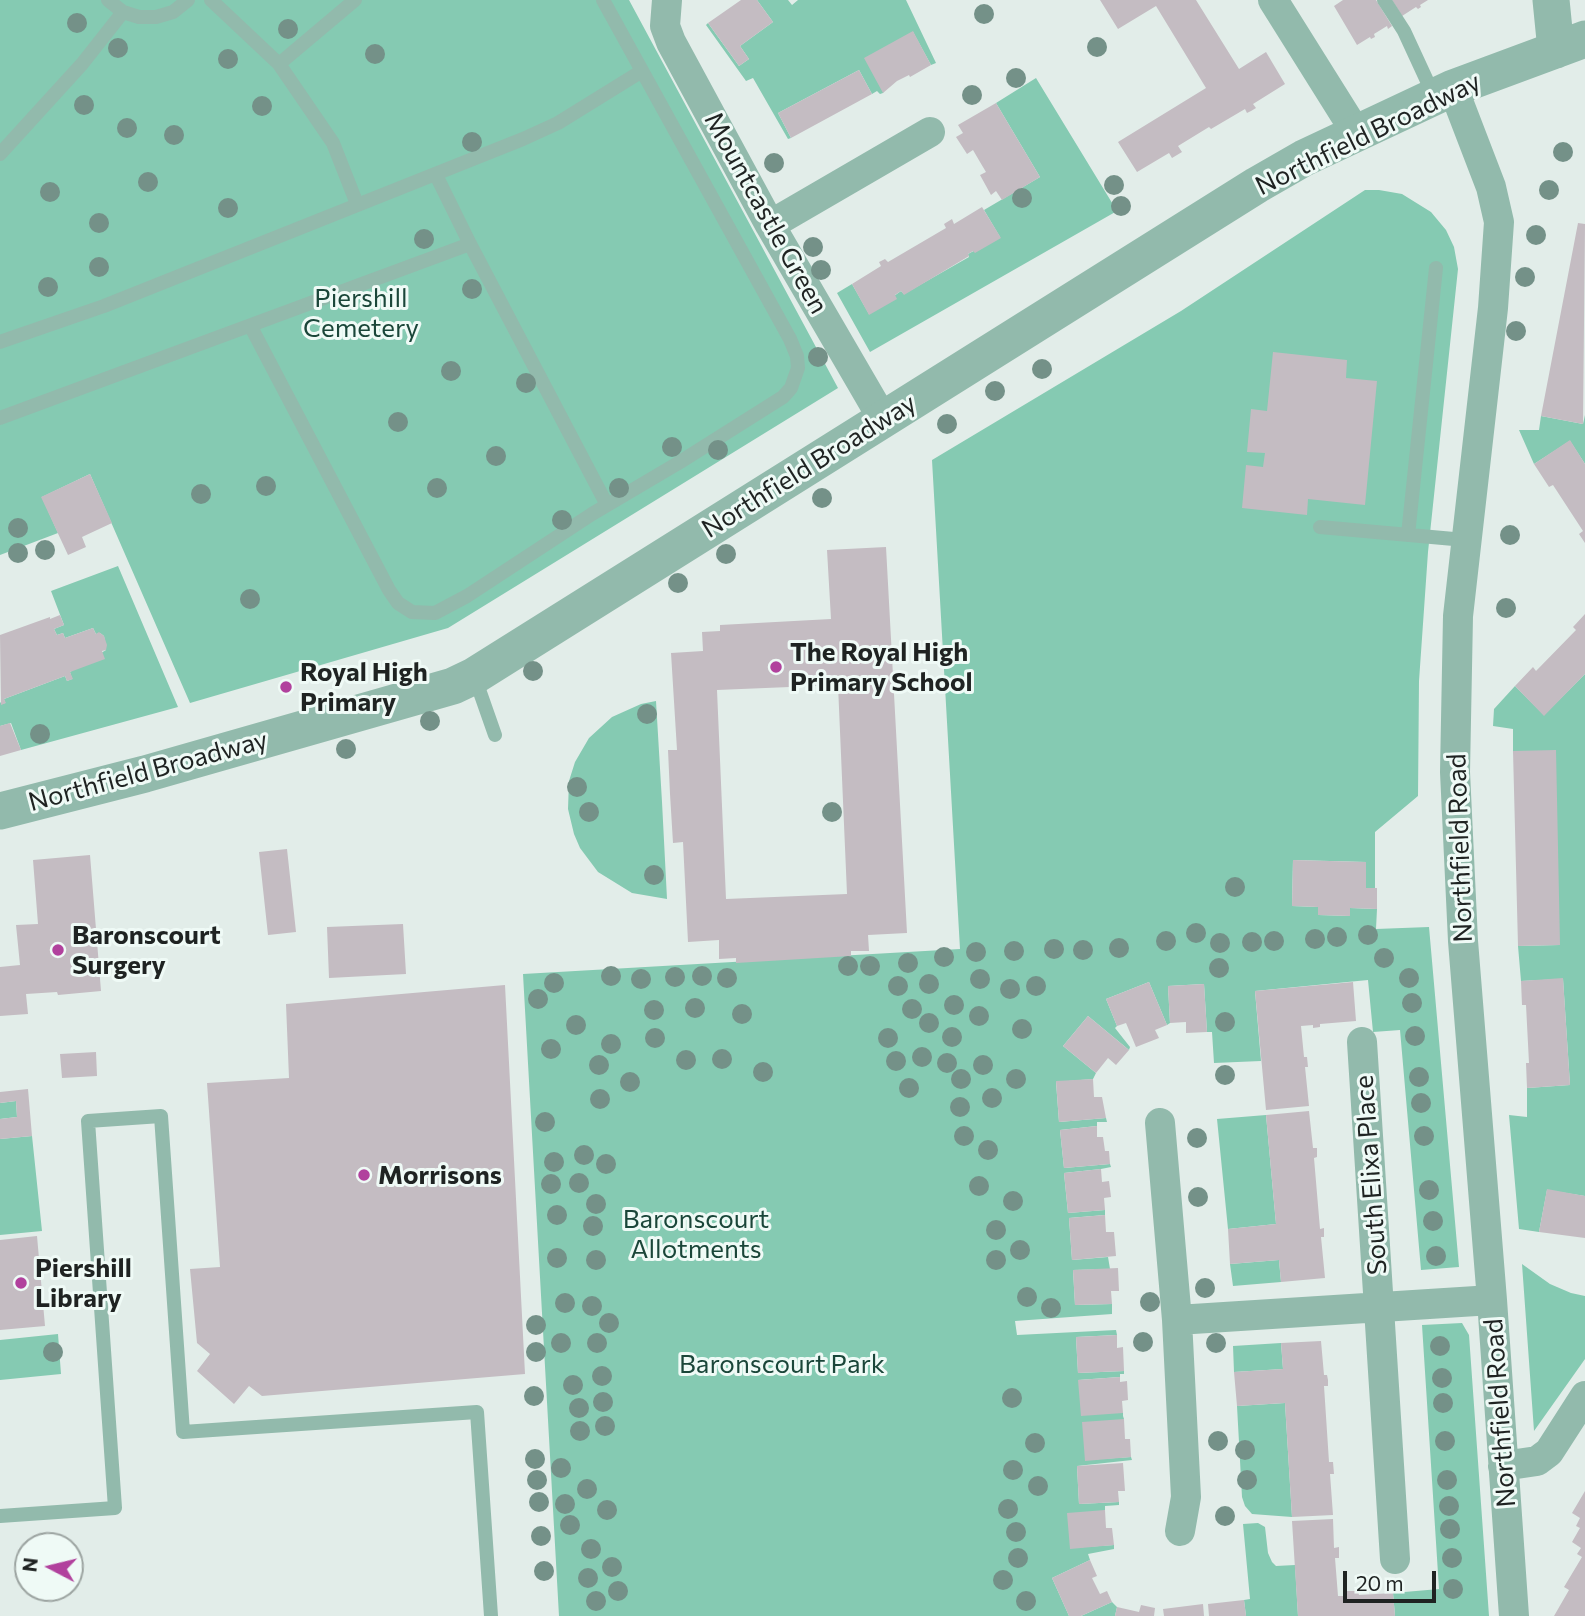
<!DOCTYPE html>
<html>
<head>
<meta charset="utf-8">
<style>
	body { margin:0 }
	#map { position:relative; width:1585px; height:1616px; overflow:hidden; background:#e2ede9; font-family:Commissioner,sans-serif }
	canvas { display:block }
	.north { position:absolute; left:14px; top:1532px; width:70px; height:70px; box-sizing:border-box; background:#effaf6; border:2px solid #9ca4a1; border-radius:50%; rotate:277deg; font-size:19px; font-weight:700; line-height:28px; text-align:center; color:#1f2322 }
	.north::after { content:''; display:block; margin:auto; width:24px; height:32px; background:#b1419d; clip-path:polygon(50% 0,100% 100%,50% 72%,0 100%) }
	.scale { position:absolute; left:1343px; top:1571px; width:93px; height:32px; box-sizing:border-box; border:4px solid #1f2322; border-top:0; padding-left:9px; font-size:21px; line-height:24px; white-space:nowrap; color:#1f2322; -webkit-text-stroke:5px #effaf6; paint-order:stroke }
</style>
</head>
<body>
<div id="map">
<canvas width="1585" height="1616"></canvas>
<div class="north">N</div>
<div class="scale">20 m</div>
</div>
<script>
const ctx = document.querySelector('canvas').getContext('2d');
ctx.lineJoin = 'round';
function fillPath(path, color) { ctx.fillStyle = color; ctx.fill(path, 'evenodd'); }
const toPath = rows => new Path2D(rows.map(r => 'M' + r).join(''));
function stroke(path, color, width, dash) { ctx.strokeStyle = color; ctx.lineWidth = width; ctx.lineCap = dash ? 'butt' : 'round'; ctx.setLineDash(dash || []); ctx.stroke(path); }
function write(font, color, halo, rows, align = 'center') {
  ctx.font = font + ' Commissioner,sans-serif'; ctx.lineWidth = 6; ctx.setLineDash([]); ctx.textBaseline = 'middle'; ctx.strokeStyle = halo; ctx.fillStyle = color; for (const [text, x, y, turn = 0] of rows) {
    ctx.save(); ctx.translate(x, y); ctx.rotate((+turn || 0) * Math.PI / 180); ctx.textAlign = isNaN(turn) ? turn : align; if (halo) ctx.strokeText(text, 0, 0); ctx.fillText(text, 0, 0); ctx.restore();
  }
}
const green = toPath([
	[0,0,629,0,838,388,448,628,190,703,90,474,42,497,58,533,0,555],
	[757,0,788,0,792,5,798,0,906,0,936,63,931,65,913,32,883,93,880,94,877,91,872,94,859,70,778,113,791,138,788,139,753,78,746,81,706,25,708,23,739,66,749,59,740,46,773,22],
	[1036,78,1117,211,870,352,837,293,852,284,869,314,901,291,904,294,969,257,968,254,1000,237,984,210,1040,177,996,103],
	[1365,190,1379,190,1402,194,1431,212,1446,230,1454,247,1458,269,1428,552,1419,681,1418,796,1375,832,1375,888,1366,888,1366,862,1293,860,1292,906,1318,907,1319,915,1350,916,1350,908,1377,909,1376,929,1429,927,1459,1267,1421,1270,1400,1030,1373,1032,1368,980,1255,991,1261,1061,1214,1063,1212,1032,1207,1032,1204,984,1168,986,1170,1023,1167,1025,1149,982,1106,999,1117,1026,1115,1028,1130,1047,1129,1050,1088,1016,1063,1046,1096,1073,1093,1079,1056,1082,1059,1122,1106,1118,1107,1122,1097,1122,1097,1126,1060,1130,1064,1168,1110,1164,1111,1167,1101,1169,1064,1173,1068,1213,1105,1210,1105,1215,1069,1218,1072,1260,1108,1257,1110,1269,1073,1270,1075,1305,1112,1304,1112,1314,1015,1321,1017,1335,1116,1330,1117,1335,1076,1337,1078,1373,1124,1371,1124,1374,1120,1374,1120,1377,1078,1380,1123,1413,1123,1416,1124,1419,1085,1460,1131,1457,1132,1460,1077,1466,1079,1504,1119,1502,1119,1505,1105,1506,1105,1510,1070,1548,1114,1545,1114,1549,1088,1554,1090,1560,1052,1578,1069,1616,559,1616,523,974,960,949,932,460,1181,311],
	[1585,415,1585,464,1570,441,1534,464,1519,430,1539,430,1541,416,1583,424],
	[118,566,178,707,21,750,11,723,0,726,0,702,2,704,5,703,4,699,65,676,67,681,72,679,70,672,106,650,104,636,100,633,96,634,93,628,65,638,63,633,57,635,54,629,64,625,51,591],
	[1585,674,1585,1196,1547,1190,1539,1232,1519,1229,1509,1115,1527,1117,1527,1088,1570,1085,1563,979,1521,981,1518,946,1559,945,1513,751,1513,729,1493,726,1494,709,1515,686,1544,715],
	[656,701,662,802,667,899,632,893,598,872,580,848,574,834,568,809,569,781,575,762,589,738,612,717,641,704],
	[16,1101,17,1117,0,1119,0,1103],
	[1266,1115,1276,1224,1228,1229,1217,1119],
	[32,1136,42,1231,0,1235,0,1139],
	[1279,1260,1281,1282,1233,1286,1230,1264],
	[1522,1264,1550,1284,1571,1293,1585,1296,1585,1359,1534,1431],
	[1462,1323,1469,1335,1489,1616,1395,1616,1393,1593,1439,1589,1422,1325],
	[58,1334,61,1374,0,1380,0,1340],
	[1281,1343,1283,1369,1234,1372,1233,1346],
	[1285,1403,1292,1517,1252,1514,1245,1506,1242,1497,1237,1406],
	[1258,1523,1265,1527,1268,1553,1272,1562,1276,1566,1295,1565,1298,1616,1246,1616,1244,1600,1250,1599,1243,1524],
	[1112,1602,1117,1607,1115,1616,1081,1616]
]);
const building = toPath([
	[741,0,757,0,773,22,740,46,749,59,739,66,708,23],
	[1100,0,1196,0,1239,69,1266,52,1285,84,1253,104,1256,108,1251,111,1247,113,1245,109,1211,129,1209,127,1178,146,1182,152,1172,158,1169,153,1137,172,1118,142,1206,88,1156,6,1118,29],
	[1343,0,1376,0,1392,26,1388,29,1387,26,1374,34,1375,37,1371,39,1370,37,1357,45,1334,6],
	[1392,0,1428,0,1420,5,1421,7,1418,9,1416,7,1402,16],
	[913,31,931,65,910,77,909,75,897,81,883,93,864,58],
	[859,70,872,94,791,138,778,113],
	[996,103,1040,177,1002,200,996,191,991,195,980,175,986,172,980,162,973,150,967,154,956,137,963,133,958,125],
	[982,207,1001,238,975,253,973,251,968,254,969,256,904,295,901,291,895,295,897,299,869,315,852,284,881,266,879,262,885,259,888,262,946,228,944,224,952,219,954,224],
	[1578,223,1585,224,1583,424,1541,416],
	[1273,352,1347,360,1346,378,1377,381,1365,505,1308,499,1307,515,1242,508,1246,465,1263,467,1265,453,1247,452,1251,409,1267,411],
	[1570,440,1585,464,1585,543,1579,534,1583,531,1553,485,1549,487,1534,464],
	[90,474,112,523,82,537,86,547,68,555,41,497],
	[886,547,907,933,868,935,869,951,851,951,851,956,736,963,736,958,719,959,719,940,688,942,683,842,673,843,670,794,668,750,677,750,671,653,703,651,702,632,720,631,720,625,831,619,827,550],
	[838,685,847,894,726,899,717,690],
	[1585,614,1585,674,1544,716,1515,686,1533,667,1536,671,1576,630,1573,627],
	[60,615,64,625,54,629,57,635,63,633,65,638,93,628,96,634,99,632,104,636,107,645,106,650,102,651,105,659,70,672,73,679,67,681,65,676,4,699,6,703,1,705,0,635,50,617,50,619],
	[10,723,21,750,0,756,0,726],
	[1556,750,1560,945,1518,946,1513,751],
	[287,849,296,932,268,935,259,852],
	[90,855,101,991,58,995,57,992,26,994,28,1014,0,1016,0,967,20,965,16,925,38,924,33,860],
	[1293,860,1366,862,1366,888,1377,888,1377,909,1350,908,1350,916,1318,915,1318,907,1292,906],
	[403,924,406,974,329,978,327,927],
	[1563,978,1570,1085,1527,1088,1526,1063,1529,1063,1526,1005,1522,1005,1521,981],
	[1149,982,1167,1025,1155,1030,1159,1038,1136,1047,1126,1023,1117,1026,1106,999],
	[1353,982,1356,1021,1320,1024,1320,1027,1313,1028,1313,1025,1301,1026,1304,1057,1307,1057,1308,1067,1305,1067,1309,1106,1266,1110,1255,991],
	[1204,984,1207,1032,1186,1033,1186,1022,1170,1023,1168,986],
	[505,985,525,1374,262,1396,249,1386,234,1404,197,1371,210,1354,197,1343,190,1269,220,1267,207,1083,289,1078,286,1004],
	[1088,1016,1129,1050,1116,1065,1108,1058,1096,1073,1063,1046],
	[96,1052,97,1076,62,1078,60,1054],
	[1093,1079,1094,1097,1102,1097,1106,1118,1059,1122,1056,1081],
	[28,1089,32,1136,0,1139,0,1119,17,1117,16,1101,0,1103,0,1092],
	[1309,1111,1313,1148,1317,1148,1317,1157,1314,1158,1320,1229,1324,1228,1324,1237,1321,1237,1325,1278,1281,1282,1279,1260,1230,1264,1228,1229,1276,1224,1266,1115],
	[1097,1126,1097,1137,1103,1137,1105,1151,1109,1151,1110,1164,1064,1168,1060,1130],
	[1101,1169,1102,1182,1109,1181,1111,1197,1104,1198,1105,1210,1068,1213,1064,1173],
	[1547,1189,1585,1196,1585,1238,1539,1232],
	[1105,1215,1106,1232,1114,1232,1116,1256,1072,1260,1069,1218],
	[37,1236,45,1326,0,1330,0,1240],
	[1118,1268,1119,1291,1111,1291,1112,1304,1075,1305,1073,1270],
	[1117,1335,1117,1348,1123,1347,1124,1371,1078,1373,1076,1337],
	[1321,1341,1324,1375,1327,1375,1328,1380,1328,1386,1324,1386,1329,1462,1333,1462,1334,1474,1330,1474,1333,1515,1292,1517,1285,1403,1237,1406,1234,1372,1283,1369,1281,1343],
	[1120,1377,1120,1382,1127,1381,1128,1400,1122,1401,1123,1413,1081,1416,1078,1380],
	[1124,1419,1125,1439,1130,1439,1131,1457,1085,1461,1082,1422],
	[1123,1463,1125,1491,1118,1491,1119,1502,1079,1504,1077,1466],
	[1585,1491,1585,1616,1554,1616,1569,1590,1564,1587,1582,1557,1577,1554,1581,1548,1572,1542,1580,1528,1576,1526,1580,1518,1572,1513],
	[1105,1510,1106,1528,1112,1528,1114,1545,1070,1549,1067,1513],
	[1333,1519,1334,1548,1339,1547,1339,1558,1335,1558,1338,1596,1347,1596,1347,1591,1358,1591,1359,1595,1393,1593,1395,1616,1298,1616,1292,1521],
	[1090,1560,1097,1576,1092,1578,1100,1594,1107,1591,1112,1602,1081,1616,1069,1616,1052,1578],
	[1244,1600,1246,1616,1209,1616,1208,1604],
	[1203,1604,1204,1616,1164,1616,1163,1609],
	[1141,1605,1155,1608,1154,1616,1115,1616,1117,1607,1139,1612]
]);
const service = toPath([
	[108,0,123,12,139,17,156,17,173,12,188,0],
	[211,0,279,64,333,143,357,204],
	[1384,0,1404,31,1434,96],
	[279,64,355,0],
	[0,154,82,64,123,12],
	[436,175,470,244,607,505],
	[251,327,389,590,398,603,412,612,435,613,467,596,592,514,680,462,783,397,791,388,798,368,797,356,790,339,603,0],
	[0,342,104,306,523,139,558,123,642,71],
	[0,418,470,244],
	[1320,527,1465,540],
	[1408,535,1436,268],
	[475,678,495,735],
	[0,1516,115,1508,88,1121,161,1116,183,1432,477,1412,491,1616]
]);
const minor = toPath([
	[667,0,665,26,671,42,770,225,884,421],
	[1273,0,1357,134],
	[1453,88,1491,187,1499,222,1493,308,1458,616,1455,772,1463,941,1492,1300,1514,1616],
	[770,225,930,132],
	[1362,1042,1395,1559],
	[1160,1123,1177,1320,1186,1497,1180,1531],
	[1177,1320,1492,1300],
	[1503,1466,1537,1461,1549,1452,1585,1396]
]);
const tertiary = toPath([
	[1551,0,1556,50],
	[0,811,145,774,453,686,474,676,1257,185,1304,158,1453,88,1585,39]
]);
const trees = [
	[984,14],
	[77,23],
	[288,29],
	[1097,47],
	[118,48],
	[375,54],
	[228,59],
	[1016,78],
	[972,95],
	[84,105],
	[262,106],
	[127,128],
	[174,135],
	[472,142],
	[1563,152],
	[774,163],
	[148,182],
	[1114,185],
	[1549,190],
	[50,192],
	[1022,198],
	[1121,206],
	[228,208],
	[99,223],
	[1536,235],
	[424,239],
	[813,247],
	[99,267],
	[821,270],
	[1525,277],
	[48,287],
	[472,289],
	[1516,331],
	[818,357],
	[1042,369],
	[451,371],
	[526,383],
	[995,391],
	[398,422],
	[947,424],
	[672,447],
	[718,450],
	[496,456],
	[266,486],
	[437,488],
	[619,488],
	[201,494],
	[822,498],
	[562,520],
	[18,528],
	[1510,535],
	[45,550],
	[18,553],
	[726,554],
	[678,583],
	[250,599],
	[1506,608],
	[533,671],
	[647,714],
	[430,721],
	[40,734],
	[346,749],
	[577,787],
	[589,812],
	[832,812],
	[654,875],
	[1235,887],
	[1196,933],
	[1368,935],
	[1337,937],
	[1315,939],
	[1166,941],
	[1274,941],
	[1252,942],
	[1220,943],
	[1119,948],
	[1054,949],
	[1083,950],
	[1014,951],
	[976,952],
	[944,957],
	[1384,958],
	[908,963],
	[848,966],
	[870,966],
	[1219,968],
	[611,976],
	[702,976],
	[675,977],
	[727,978],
	[1409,978],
	[641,979],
	[980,979],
	[554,983],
	[929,984],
	[898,986],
	[1036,986],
	[1010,989],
	[538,999],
	[1412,1003],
	[954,1005],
	[695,1008],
	[912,1009],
	[654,1010],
	[742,1014],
	[979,1016],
	[1225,1022],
	[929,1023],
	[576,1025],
	[1022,1029],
	[1415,1036],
	[952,1037],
	[655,1038],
	[888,1038],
	[611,1044],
	[551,1049],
	[922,1057],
	[722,1059],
	[686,1060],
	[896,1061],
	[947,1063],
	[599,1065],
	[983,1065],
	[763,1072],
	[1225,1075],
	[1419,1077],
	[961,1079],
	[1016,1079],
	[630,1082],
	[909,1088],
	[992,1098],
	[600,1099],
	[1421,1103],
	[960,1107],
	[545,1122],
	[964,1136],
	[1424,1136],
	[1197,1138],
	[988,1150],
	[584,1155],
	[554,1162],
	[606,1164],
	[579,1183],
	[551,1184],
	[979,1186],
	[1429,1190],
	[1198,1197],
	[1013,1201],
	[596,1204],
	[557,1215],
	[1433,1221],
	[593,1226],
	[996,1230],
	[1020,1250],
	[1436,1256],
	[557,1258],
	[596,1260],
	[996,1260],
	[1205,1288],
	[1027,1297],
	[1150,1302],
	[565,1303],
	[592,1306],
	[1051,1308],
	[609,1323],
	[536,1325],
	[1143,1342],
	[561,1343],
	[597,1343],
	[1216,1343],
	[1440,1346],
	[53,1352],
	[536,1352],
	[602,1376],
	[1442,1378],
	[573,1385],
	[534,1396],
	[1012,1398],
	[603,1402],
	[1443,1403],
	[579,1408],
	[605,1426],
	[580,1431],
	[1218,1441],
	[1445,1441],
	[1035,1443],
	[1245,1450],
	[535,1459],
	[561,1468],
	[1013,1470],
	[537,1480],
	[1247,1480],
	[1447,1480],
	[1038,1486],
	[587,1489],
	[539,1502],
	[565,1504],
	[1449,1506],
	[1008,1509],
	[607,1510],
	[1225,1516],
	[570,1525],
	[1450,1529],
	[1016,1532],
	[541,1536],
	[591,1549],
	[1018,1558],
	[1452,1558],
	[612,1567],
	[544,1571],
	[588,1578],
	[1003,1580],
	[1453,1589],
	[618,1591],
	[596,1601],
	[1026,1601]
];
const markers = [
	[776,667,7,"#b1419d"],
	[286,687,7,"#b1419d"],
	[58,950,7,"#b1419d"],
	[364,1175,7,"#b1419d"],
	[21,1283,7,"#b1419d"]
];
const streetNames = [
	["Northfield Broadway",1368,134,-26],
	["Mountcastle Green",766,213,61],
	["Northfield Broadway",809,466,-32],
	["Northfield Broadway",148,771,-15],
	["Northfield Road",1460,848,-92],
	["South Elixa Place",1371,1175,-94],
	["Northfield Road",1500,1413,-94]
];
const parkNames = [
	["Piershill",361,298],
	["Cemetery",361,328],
	["Baronscourt",696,1219],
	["Allotments",696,1249],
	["Baronscourt Park",782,1364]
];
const poiNames = [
	["The Royal High",790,652],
	["Primary School",790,682],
	["Royal High",300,672],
	["Primary",300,702],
	["Baronscourt",72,935],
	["Surgery",72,965],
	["Morrisons",378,1175],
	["Piershill",35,1268],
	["Library",35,1298]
];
fillPath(green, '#85cab2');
fillPath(building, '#c4bcc2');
stroke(service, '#92baac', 14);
stroke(minor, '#92baac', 30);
stroke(tertiary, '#92baac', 37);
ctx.fillStyle = '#749188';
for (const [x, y] of trees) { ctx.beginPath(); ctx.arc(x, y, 10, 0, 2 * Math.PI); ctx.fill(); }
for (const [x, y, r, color] of markers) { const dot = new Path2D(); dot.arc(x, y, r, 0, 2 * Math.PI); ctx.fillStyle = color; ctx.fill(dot); stroke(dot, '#effaf6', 2.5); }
write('26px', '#1f2322', '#effaf6', streetNames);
write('26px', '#1a4639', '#effaf6', parkNames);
write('bold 26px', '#1f2322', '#effaf6', poiNames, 'left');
</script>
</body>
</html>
